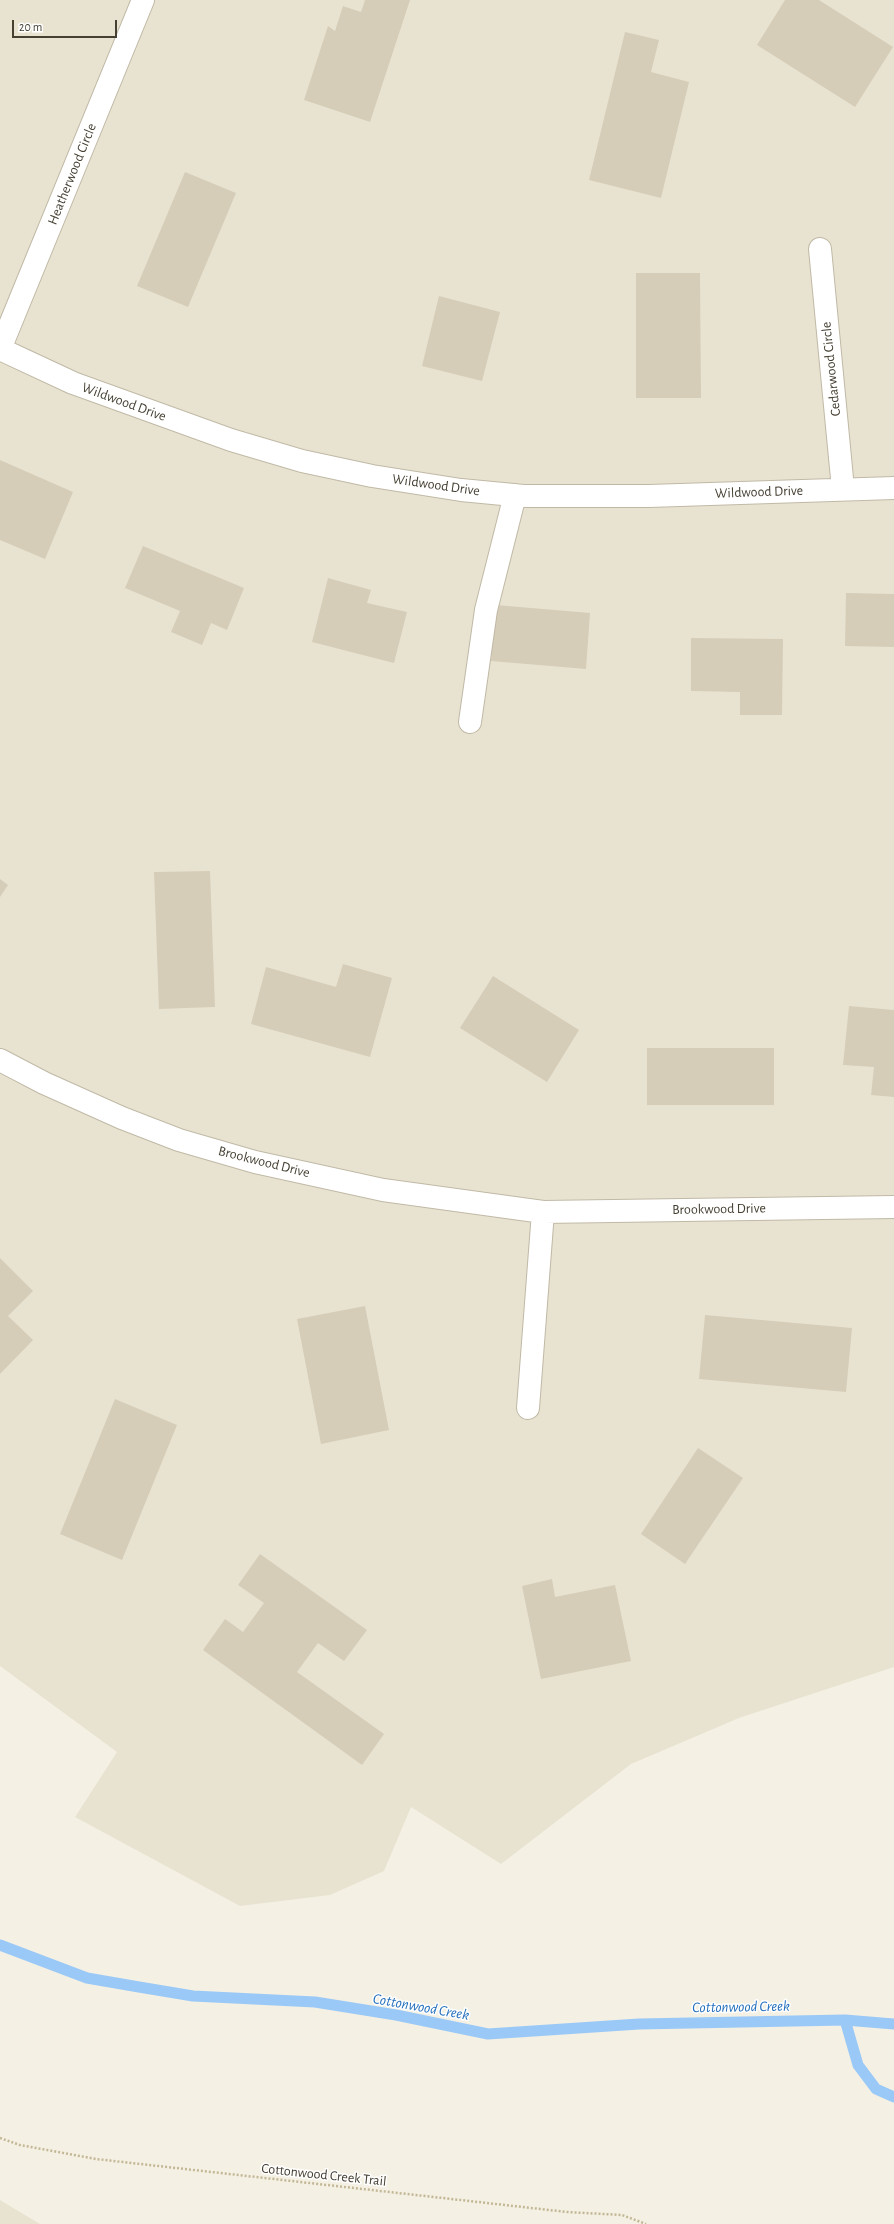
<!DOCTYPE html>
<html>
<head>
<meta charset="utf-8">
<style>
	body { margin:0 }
	#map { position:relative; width:894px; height:2224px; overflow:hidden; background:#f4f0e4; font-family:"Alegreya Sans",sans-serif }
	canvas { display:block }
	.scale { position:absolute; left:12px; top:20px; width:105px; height:18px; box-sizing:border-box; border:2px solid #464033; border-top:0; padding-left:5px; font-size:12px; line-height:14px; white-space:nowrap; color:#464033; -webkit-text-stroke:3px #fff; paint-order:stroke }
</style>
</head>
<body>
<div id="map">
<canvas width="894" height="2224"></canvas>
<div class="scale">20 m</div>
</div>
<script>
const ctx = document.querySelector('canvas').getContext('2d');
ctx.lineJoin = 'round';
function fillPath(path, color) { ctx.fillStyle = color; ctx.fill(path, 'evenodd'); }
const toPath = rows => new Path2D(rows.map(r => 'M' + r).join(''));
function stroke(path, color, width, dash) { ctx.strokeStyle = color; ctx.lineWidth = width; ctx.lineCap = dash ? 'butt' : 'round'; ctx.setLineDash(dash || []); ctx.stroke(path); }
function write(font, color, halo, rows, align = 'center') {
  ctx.font = font + ' "Alegreya Sans",sans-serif'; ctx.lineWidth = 3; ctx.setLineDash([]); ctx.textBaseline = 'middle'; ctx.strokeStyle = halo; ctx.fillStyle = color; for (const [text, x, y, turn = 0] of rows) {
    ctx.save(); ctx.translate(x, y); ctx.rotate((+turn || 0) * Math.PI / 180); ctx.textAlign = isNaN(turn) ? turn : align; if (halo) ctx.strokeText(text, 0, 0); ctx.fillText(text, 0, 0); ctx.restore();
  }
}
const residential = toPath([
	[0,0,894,0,894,1667,739,1718,631,1764,501,1864,411,1807,384,1871,330,1895,240,1906,75,1817,117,1752,0,1666],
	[0,2200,40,2224,0,2224]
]);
const stream = toPath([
	[0,1945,87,1978,139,1987,193,1996,315,2002,396,2015,488,2034,639,2024,845,2020,894,2024],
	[845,2020,858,2065,876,2089,894,2097]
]);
const building = toPath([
	[365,0,410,0,370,122,304,100,328,26,335,31,343,6,361,12],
	[785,0,819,0,893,47,855,107,757,45],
	[625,32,659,40,651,72,689,82,661,198,589,180],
	[185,172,236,193,188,307,137,286],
	[636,273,700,273,701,398,636,398],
	[439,296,500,312,482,381,422,366],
	[0,460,73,492,45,559,0,540],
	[143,546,244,588,227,630,211,623,202,645,171,632,180,611,125,588],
	[328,578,371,590,367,603,407,612,394,663,312,642],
	[846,593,894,594,894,647,845,646],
	[496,605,590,613,586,669,491,661],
	[691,638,783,639,782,715,740,715,740,692,691,691],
	[210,871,215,1007,159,1009,154,872],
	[0,879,8,885,0,897],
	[343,964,392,978,370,1057,251,1024,266,967,336,987],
	[493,976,579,1030,547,1082,460,1028],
	[849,1006,894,1010,894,1097,871,1095,874,1067,843,1065],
	[647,1048,774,1048,774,1105,647,1105],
	[0,1258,33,1291,8,1316,33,1340,0,1374],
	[365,1306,389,1430,321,1444,297,1319],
	[705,1315,852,1328,846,1392,699,1379],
	[115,1399,177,1425,122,1560,60,1534],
	[698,1448,743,1478,685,1564,641,1534],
	[260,1554,367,1630,344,1661,318,1643,297,1672,384,1734,362,1765,203,1650,225,1619,243,1632,264,1603,238,1585],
	[552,1579,555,1597,615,1585,631,1661,541,1679,522,1586]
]);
const path = toPath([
	[0,2138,20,2145,96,2159,567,2212,622,2215,646,2224]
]);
const minor = toPath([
	[820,249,843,489],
	[0,349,73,383,231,440,302,461,372,476,461,490,524,496,649,496,894,488],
	[0,349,143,0],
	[470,722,486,610,515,495],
	[0,1060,44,1083,122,1118,179,1140,255,1162,383,1190,543,1212,894,1207],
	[528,1408,543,1212]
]);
const streetNames = [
	["Heatherwood Circle",72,174,-68],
	["Cedarwood Circle",831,369,-96],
	["Wildwood Drive",124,402,20],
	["Wildwood Drive",436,485,8],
	["Wildwood Drive",759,492,-2],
	["Brookwood Drive",264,1162,14],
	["Brookwood Drive",719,1209,-1],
	["Cottonwood Creek Trail",324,2175,6]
];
const waterNames = [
	["Cottonwood Creek",421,2007,10],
	["Cottonwood Creek",741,2007,-1]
];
fillPath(residential, '#e8e3d1');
stroke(stream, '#9ac9f7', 11);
fillPath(building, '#d6cdb8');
stroke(minor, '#c0b9a6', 24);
stroke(path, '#c3b795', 2.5, [2, 2]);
stroke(minor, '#fff', 22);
write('14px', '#464033', '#fff', streetNames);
write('italic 15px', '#236ebc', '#fff', waterNames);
</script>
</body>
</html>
